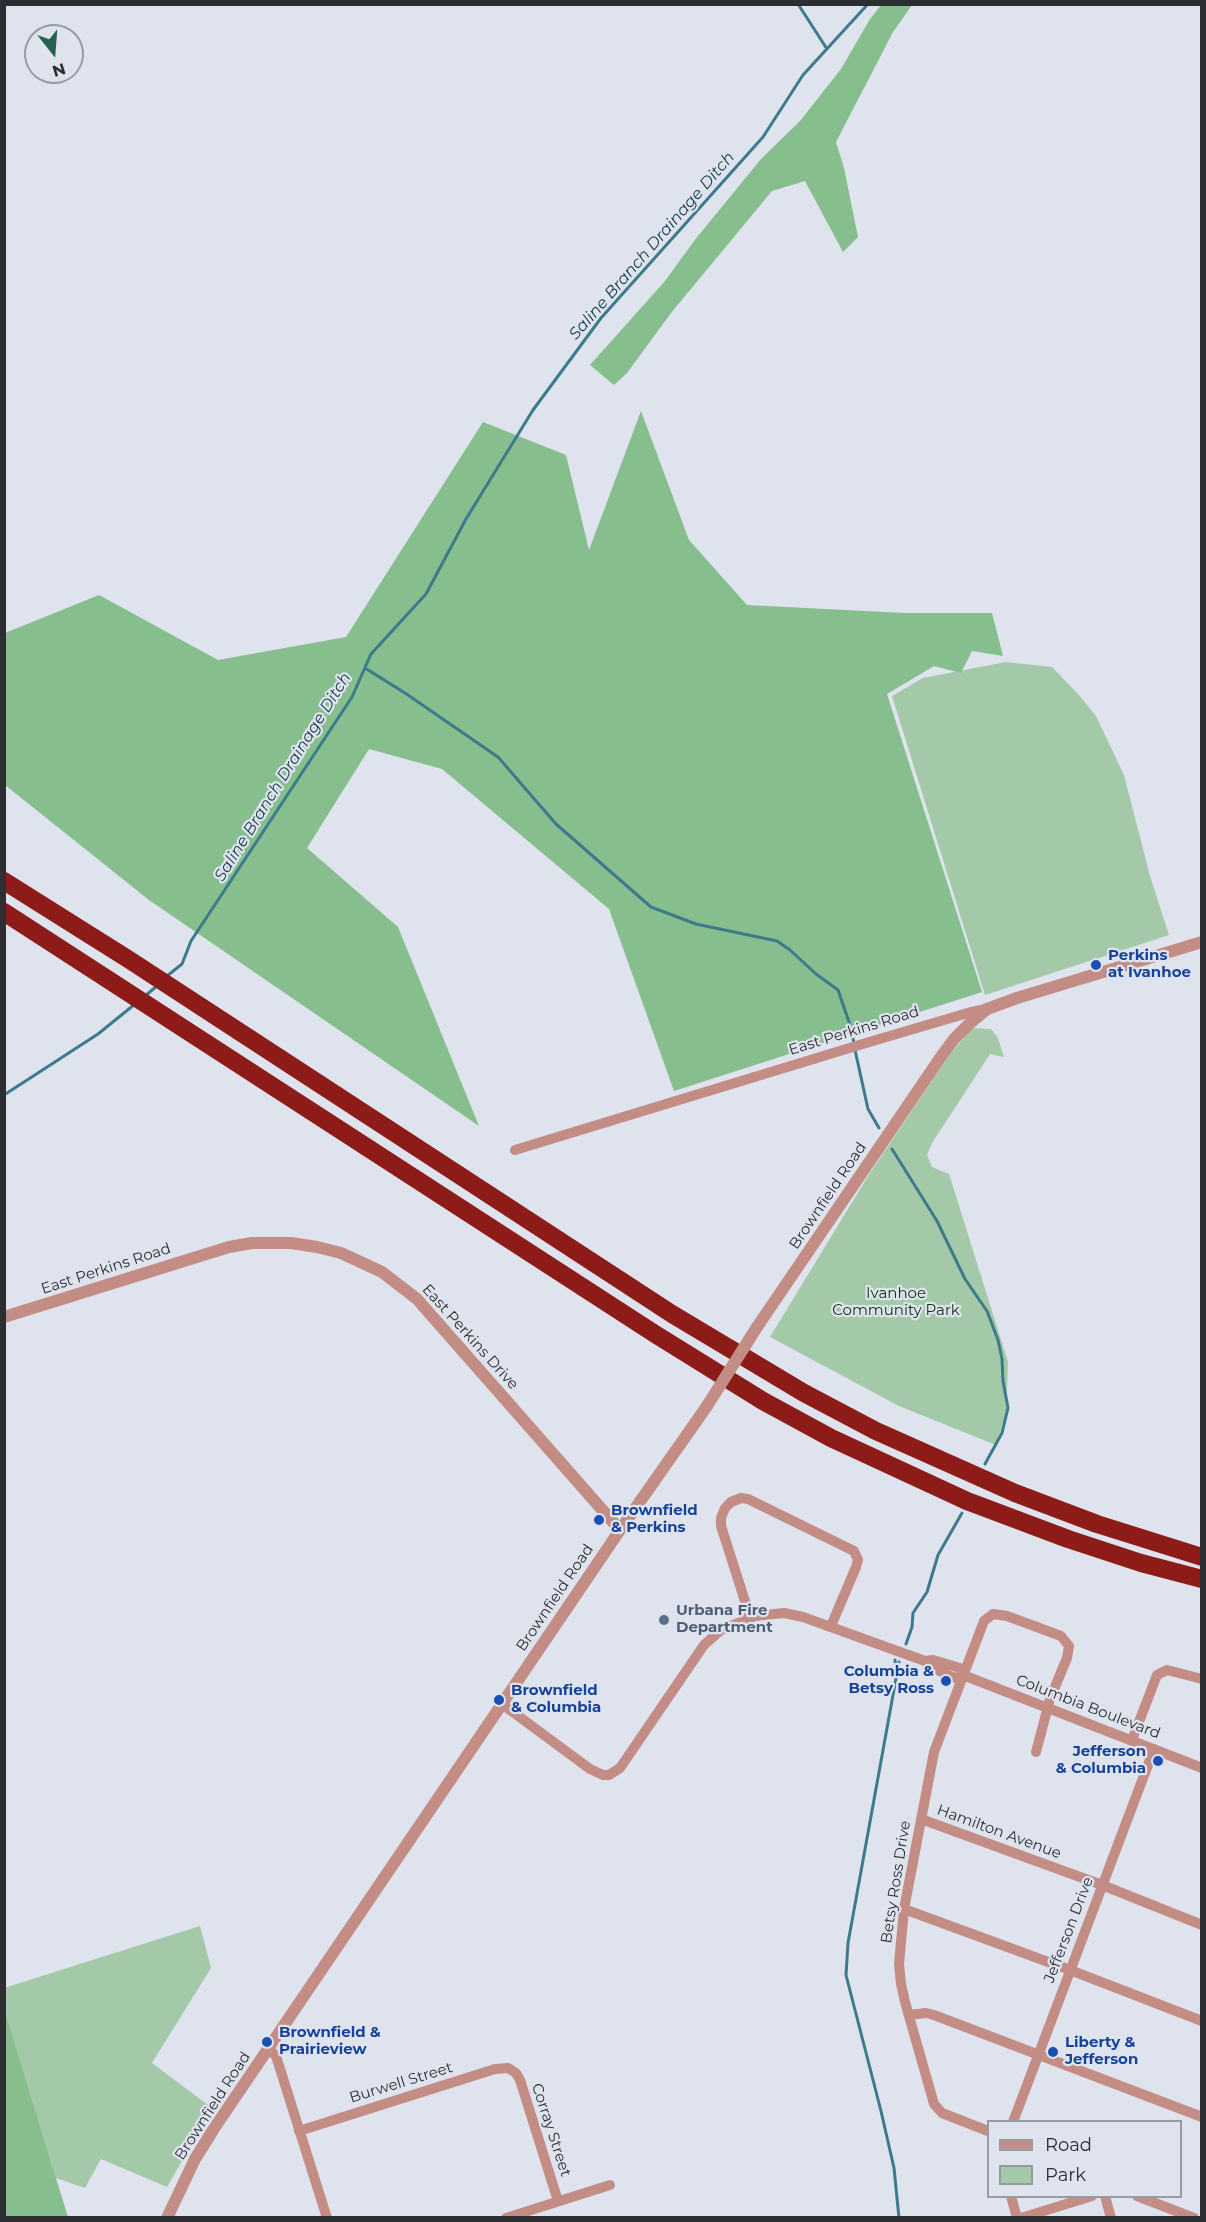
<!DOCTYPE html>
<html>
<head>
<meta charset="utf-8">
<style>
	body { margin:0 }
	#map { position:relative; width:1206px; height:2222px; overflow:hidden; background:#dee3ed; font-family:Montserrat,sans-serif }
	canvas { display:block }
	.frame { position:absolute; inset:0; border:6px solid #2c2e32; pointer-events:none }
	.legend { position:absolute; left:987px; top:2120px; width:195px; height:78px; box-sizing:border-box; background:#dee3ed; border:2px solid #979ba2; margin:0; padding:8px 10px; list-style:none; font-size:18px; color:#2c2e32 }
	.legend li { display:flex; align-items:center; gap:12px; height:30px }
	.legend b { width:30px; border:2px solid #979ba2 }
	.north { position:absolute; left:24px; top:24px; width:60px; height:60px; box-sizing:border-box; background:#dee3ed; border:2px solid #979ba2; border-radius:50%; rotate:163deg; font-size:16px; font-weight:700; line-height:24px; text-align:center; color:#2c2e32 }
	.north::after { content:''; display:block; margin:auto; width:21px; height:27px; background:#25634f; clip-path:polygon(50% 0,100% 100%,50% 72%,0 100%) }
</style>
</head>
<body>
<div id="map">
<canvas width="1206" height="2222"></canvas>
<div class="frame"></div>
<ul class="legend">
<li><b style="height:8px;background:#c38c85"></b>Road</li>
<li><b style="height:16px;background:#a4c9a9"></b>Park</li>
</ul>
<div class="north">N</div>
</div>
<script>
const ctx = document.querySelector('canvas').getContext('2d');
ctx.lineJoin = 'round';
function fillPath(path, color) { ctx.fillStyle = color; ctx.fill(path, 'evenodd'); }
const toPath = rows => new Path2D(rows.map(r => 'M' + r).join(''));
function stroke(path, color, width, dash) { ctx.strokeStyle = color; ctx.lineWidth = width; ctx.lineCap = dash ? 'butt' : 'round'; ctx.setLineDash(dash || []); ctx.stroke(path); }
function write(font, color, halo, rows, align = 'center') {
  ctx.font = font + ' Montserrat,sans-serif'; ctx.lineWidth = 4.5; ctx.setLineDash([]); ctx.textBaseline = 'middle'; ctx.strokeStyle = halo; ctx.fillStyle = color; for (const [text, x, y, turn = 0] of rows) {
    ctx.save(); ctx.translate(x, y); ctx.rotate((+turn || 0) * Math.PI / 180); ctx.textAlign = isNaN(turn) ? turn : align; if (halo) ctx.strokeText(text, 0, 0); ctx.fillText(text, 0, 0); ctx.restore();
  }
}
const green = toPath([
	[1006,662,1052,667,1078,694,1096,716,1124,775,1150,876,1169,935,985,995,892,696,923,678],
	[972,1028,991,1029,998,1038,1004,1057,990,1054,932,1143,927,1155,932,1167,949,1174,1008,1362,1006,1415,996,1445,899,1406,770,1337,868,1176,948,1057],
	[200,1926,211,1968,152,2063,212,2108,167,2187,101,2159,85,2188,56,2178,5,2011,4,1988]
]);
const forest = toPath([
	[881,5,912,5,893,32,836,142,844,168,858,237,843,252,805,181,772,191,671,313,627,373,614,385,590,365,665,281,694,241,761,159,800,121,841,69,870,19],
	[641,411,689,540,747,605,904,613,992,613,1003,656,972,651,961,673,934,666,887,694,982,992,674,1091,609,909,442,769,369,749,307,848,398,927,479,1126,149,900,5,785,5,633,99,595,218,660,346,637,483,422,566,455,589,550],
	[5,2011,56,2178,68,2217,5,2217]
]);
const stream = toPath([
	[798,4,827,49],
	[365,668,405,693,498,757,556,824,651,907,696,924,777,941,790,950,816,974,838,990,849,1022,854,1043],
	[167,976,182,964,191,941,352,697,371,654,426,594,466,519,533,410,601,318,763,137,803,75,868,4],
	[145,996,158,985],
	[855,1050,868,1109,879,1128],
	[4,1095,98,1034,135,1004],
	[892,1149,937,1221,965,1279,987,1311,998,1340,1002,1359,1003,1381,1008,1408,1002,1433,985,1464],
	[906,1644,912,1627,913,1613,927,1592,938,1555,962,1513],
	[895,1660,896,1668],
	[899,1662,848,1943,846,1975,881,2111,894,2168,899,2218]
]);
const minor = toPath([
	[515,1150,866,1043,971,1012,986,1009],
	[750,1617,721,1526,721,1518,725,1508,731,1502,741,1498,748,1499,854,1551,858,1560,856,1567,831,1626],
	[925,1661,933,1660,960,1668,963,1675,1202,1768],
	[502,1704,590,1769,603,1775,609,1775,620,1768,704,1645,721,1630,755,1616,784,1613,803,1617,925,1661,930,1667,955,1678,963,1675],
	[1132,1740,1157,1675,1167,1670,1202,1679],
	[921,1819,1102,1885,1202,1925],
	[904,1909,1070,1970,1202,2021],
	[909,2015,926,2013,934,2015,1202,2117],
	[268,2048,276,2056,327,2218],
	[1013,2122,1154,1749],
	[299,2131,495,2069,508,2068,516,2073,520,2080,558,2201],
	[988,2131,942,2113,934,2104,905,2002,901,1984,899,1964,904,1909,934,1752,984,1621,993,1614,1007,1616,1061,1636,1069,1646,1067,1658,1050,1699,1036,1752],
	[1011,2196,1017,2218],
	[1105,2196,1111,2218],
	[1137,2196,1194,2218],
	[506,2218,610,2185],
	[1021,2218,1092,2196]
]);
const tertiary = toPath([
	[4,1317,229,1247,252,1243,291,1243,317,1247,341,1253,382,1272,417,1299,620,1530],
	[757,1327,940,1058,954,1039,970,1023,987,1009,1017,998,1202,942],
	[167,2218,195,2159,215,2127,620,1530,707,1406]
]);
const motorway = toPath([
	[4,881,128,959,672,1314,804,1393,876,1431,1015,1493,1097,1524,1202,1557],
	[4,912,655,1334,763,1401,831,1438,967,1501,1068,1539,1141,1563,1202,1579]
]);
const tertiaryBridge = toPath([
	[707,1406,757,1327]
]);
const markers = [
	[1096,965,6,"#1a4fb4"],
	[599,1520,6,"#1a4fb4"],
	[664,1620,6,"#5c6f8a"],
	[946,1681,6,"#1a4fb4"],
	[499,1700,6,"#1a4fb4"],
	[1158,1761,6,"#1a4fb4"],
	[267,2042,6,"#1a4fb4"],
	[1053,2052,6,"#1a4fb4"]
];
const transitNames = [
	["Perkins",1108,956],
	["at Ivanhoe",1108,973],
	["Brownfield",611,1511],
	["& Perkins",611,1528],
	["Columbia &",934,1672,"right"],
	["Betsy Ross",934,1689,"right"],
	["Brownfield",511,1691],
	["& Columbia",511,1708],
	["Jefferson",1146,1752,"right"],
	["& Columbia",1146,1769,"right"],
	["Brownfield &",279,2033],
	["Prairieview",279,2050],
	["Liberty &",1065,2043],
	["Jefferson",1065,2060]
];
const streetNames = [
	["East Perkins Road",854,1031,-17],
	["Brownfield Road",828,1196,-56],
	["East Perkins Road",106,1269,-18],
	["East Perkins Drive",470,1337,48],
	["Brownfield Road",555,1598,-56],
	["Columbia Boulevard",1088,1707,21],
	["Hamilton Avenue",999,1832,20],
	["Betsy Ross Drive",896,1882,-81],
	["Jefferson Drive",1069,1930,-69],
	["Burwell Street",401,2083,-17],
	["Brownfield Road",213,2106,-57],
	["Corray Street",551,2130,72]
];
const parkNames = [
	["Ivanhoe",896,1294],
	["Community Park",896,1311]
];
const serviceNames = [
	["Urbana Fire",676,1611],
	["Department",676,1628]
];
const waterNames = [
	["Saline Branch Drainage Ditch",652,246,-49],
	["Saline Branch Drainage Ditch",283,777,-58]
];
fillPath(green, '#a4c9a9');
fillPath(forest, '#86be8d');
stroke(stream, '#3c7a8c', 3);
stroke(minor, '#c38c85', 10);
stroke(tertiary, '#c38c85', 12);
stroke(motorway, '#8d1b18', 18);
stroke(tertiaryBridge, '#c38c85', 12);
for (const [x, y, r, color] of markers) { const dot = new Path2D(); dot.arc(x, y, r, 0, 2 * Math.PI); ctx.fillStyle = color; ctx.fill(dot); stroke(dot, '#dee3ed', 2); }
write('bold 15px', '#164399', '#dee3ed', transitNames, 'left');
write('15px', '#2c2e32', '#dee3ed', streetNames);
write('15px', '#093414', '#dee3ed', parkNames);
write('bold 15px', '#4e5e75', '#dee3ed', serviceNames, 'left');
write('italic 16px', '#143c47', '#dee3ed', waterNames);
</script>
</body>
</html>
